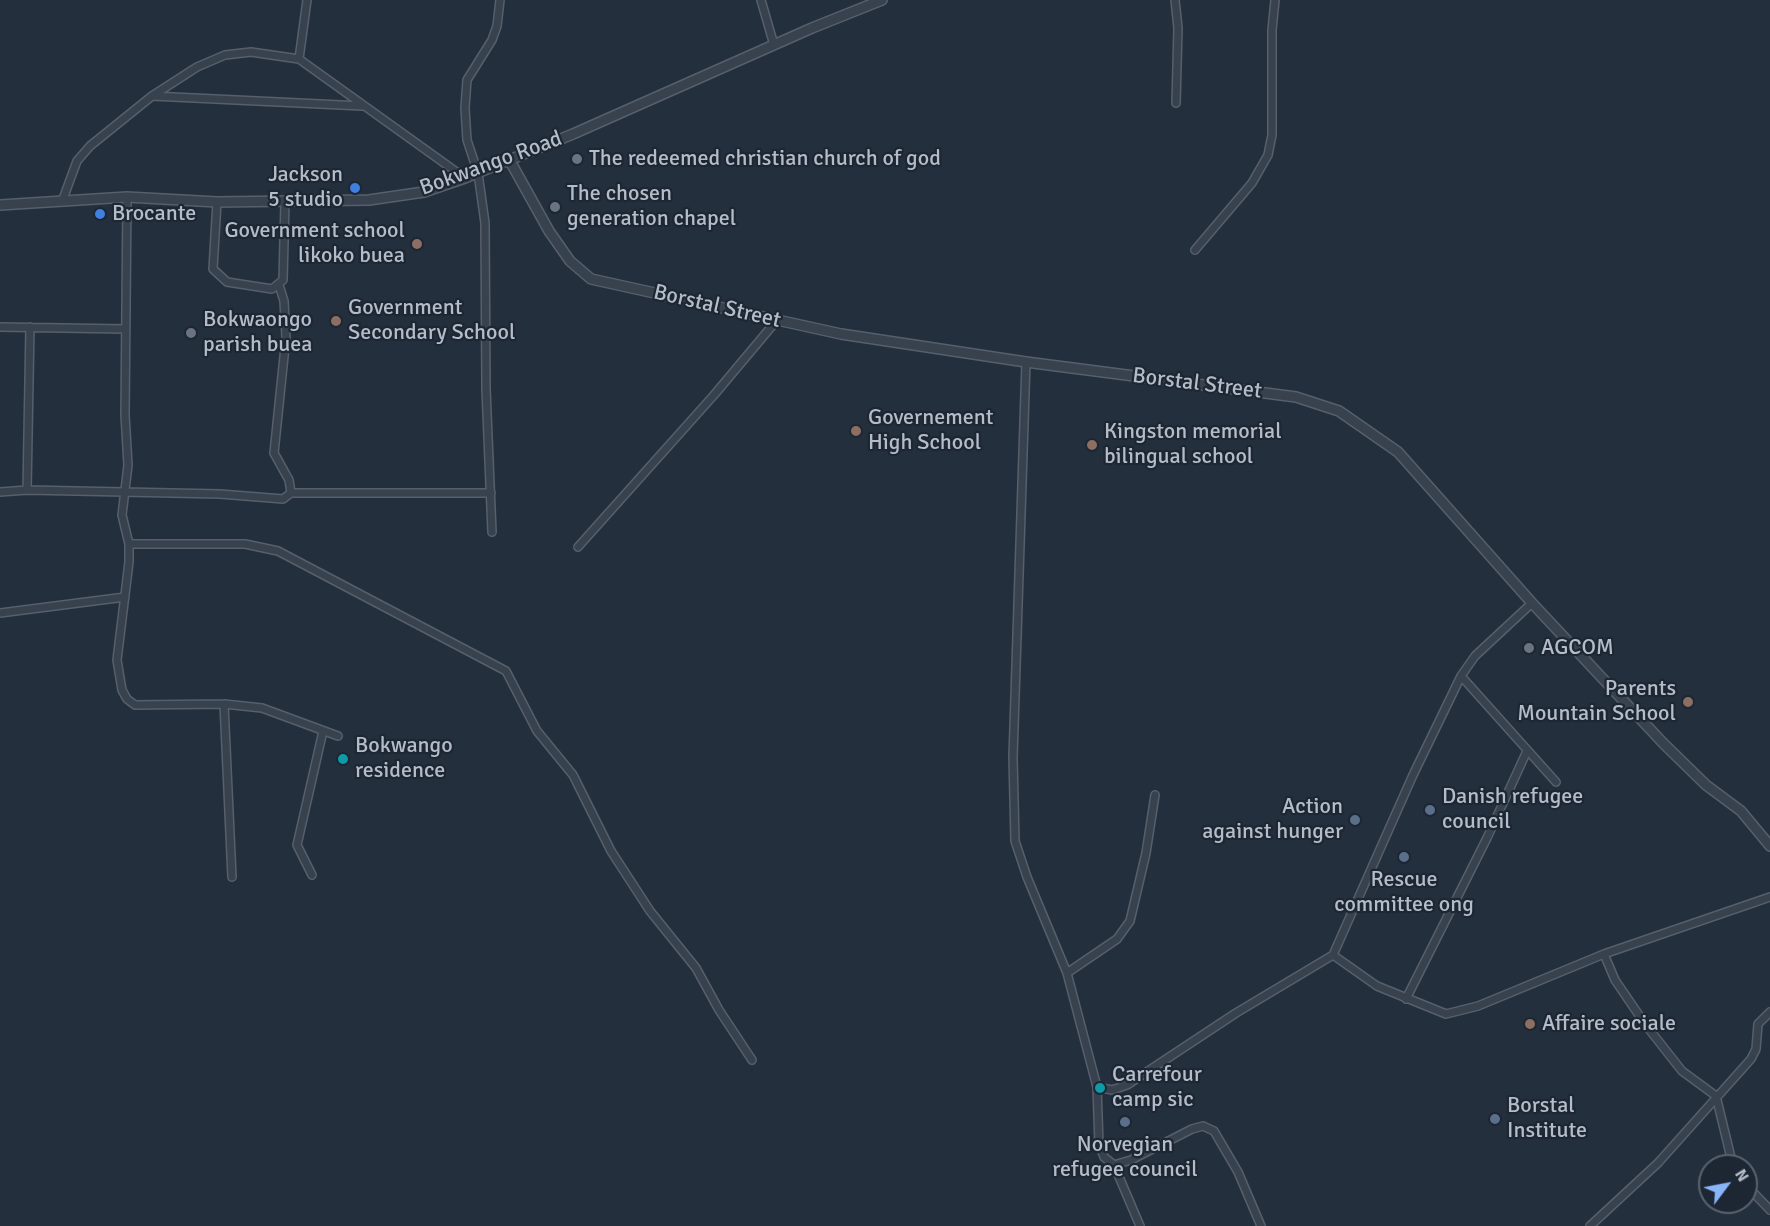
<!DOCTYPE html>
<html>
<head>
<meta charset="utf-8">
<style>
	body { margin:0 }
	#map { position:relative; width:1770px; height:1226px; overflow:hidden; background:#242f3e; font-family:Signika,sans-serif }
	canvas { display:block }
	.north { position:absolute; left:1698px; top:1154px; width:60px; height:60px; box-sizing:border-box; background:#1d2633; border:2px solid #59626f; border-radius:50%; rotate:58deg; font-size:16px; font-weight:700; line-height:24px; text-align:center; color:#b4bcc9 }
	.north::after { content:''; display:block; margin:auto; width:21px; height:27px; background:#8ab4f8; clip-path:polygon(50% 0,100% 100%,50% 72%,0 100%) }
</style>
</head>
<body>
<div id="map">
<canvas width="1770" height="1226"></canvas>
<div class="north">N</div>
</div>
<script>
const ctx = document.querySelector('canvas').getContext('2d');
ctx.lineJoin = 'round';
const toPath = rows => new Path2D(rows.map(r => 'M' + r).join(''));
function stroke(path, color, width, dash) { ctx.strokeStyle = color; ctx.lineWidth = width; ctx.lineCap = dash ? 'butt' : 'round'; ctx.setLineDash(dash || []); ctx.stroke(path); }
function write(font, color, halo, rows, align = 'center') {
  ctx.font = font + ' Signika,sans-serif'; ctx.lineWidth = 4.5; ctx.setLineDash([]); ctx.textBaseline = 'middle'; ctx.strokeStyle = halo; ctx.fillStyle = color; for (const [text, x, y, turn = 0] of rows) {
    ctx.save(); ctx.translate(x, y); ctx.rotate((+turn || 0) * Math.PI / 180); ctx.textAlign = isNaN(turn) ? turn : align; if (halo) ctx.strokeText(text, 0, 0); ctx.fillText(text, 0, 0); ctx.restore();
  }
}
const minor = toPath([
	[307,0,299,59,465,178],
	[761,0,774,45],
	[1175,0,1178,28,1176,103],
	[152,96,362,106],
	[127,197,125,415,128,465,122,515,129,544,129,562,117,660,122,690,127,699,135,705,224,704,262,708,338,736],
	[63,199,77,161,90,146,152,96,197,67,225,55,251,52,299,59],
	[217,202,213,269,227,282,272,289,283,280,285,202],
	[1195,250,1252,183,1268,155,1272,135,1272,30,1275,0],
	[279,285,284,301,286,337,274,453,289,480,291,493],
	[0,327,125,329],
	[1026,362,1013,757,1015,841,1027,877,1067,973,1097,1087,1112,1090,1127,1085,1236,1013,1333,955,1413,775,1461,676,1475,656,1532,603],
	[27,490,30,327],
	[0,492,27,490,220,494,283,499,291,493,491,493],
	[492,532,486,389,485,223,478,173,467,140,465,108,467,80,492,40,497,26,500,0],
	[129,544,245,544,278,551,506,671,537,731,573,775,611,851,650,911,696,968,719,1010,752,1060],
	[578,547,714,395,777,320],
	[0,613,125,597],
	[1461,676,1556,782],
	[224,704,232,877],
	[312,875,297,845,323,731],
	[1604,954,1615,980,1645,1024,1682,1071,1716,1096,1733,1166],
	[1333,955,1377,986,1446,1014,1478,1006,1604,954,1770,897],
	[1067,973,1117,939,1130,921,1146,853,1155,795],
	[1406,999,1487,838,1527,751],
	[1097,1087,1099,1144,1104,1157,1114,1165,1140,1226],
	[1114,1165,1131,1160,1192,1129,1203,1126,1214,1131,1238,1172,1261,1226],
	[1746,1185,1770,1210],
	[1590,1226,1658,1163,1751,1059,1756,1049,1758,1024,1770,1012]
]);
const tertiary = toPath([
	[510,161,549,231,570,261,591,279,841,334,1026,362,1296,397,1339,411,1398,452,1532,603,1663,743,1706,785,1741,811,1770,846],
	[0,205,127,197,217,202,369,200,424,192,465,178,573,134,812,28,882,0]
]);
const markers = [
	[577,159,6,"#6b7280"],
	[355,188,6,"#3f7fe0"],
	[555,207,6,"#6b7280"],
	[100,214,6,"#3f7fe0"],
	[417,244,6,"#8d6e63"],
	[336,321,6,"#8d6e63"],
	[191,333,6,"#6b7280"],
	[856,431,6,"#8d6e63"],
	[1092,445,6,"#8d6e63"],
	[1529,648,6,"#6b7280"],
	[1688,702,6,"#8d6e63"],
	[343,759,6,"#0f9aa8"],
	[1430,810,6,"#5c6f8a"],
	[1355,820,6,"#5c6f8a"],
	[1404,857,6,"#5c6f8a"],
	[1530,1024,6,"#8d6e63"],
	[1100,1088,6,"#0f9aa8"],
	[1495,1119,6,"#5c6f8a"],
	[1125,1122,6,"#5c6f8a"]
];
const poiNames = [
	["The redeemed christian church of god",589,159],
	["Jackson",343,175,"right"],
	["5 studio",343,200,"right"],
	["The chosen",567,194],
	["generation chapel",567,219],
	["Brocante",112,214],
	["Government school",405,231,"right"],
	["likoko buea",405,256,"right"],
	["Government",348,308],
	["Secondary School",348,333],
	["Bokwaongo",203,320],
	["parish buea",203,345],
	["Governement",868,418],
	["High School",868,443],
	["Kingston memorial",1104,432],
	["bilingual school",1104,457],
	["AGCOM",1541,648],
	["Parents",1676,689,"right"],
	["Mountain School",1676,714,"right"],
	["Bokwango",355,746],
	["residence",355,771],
	["Danish refugee",1442,797],
	["council",1442,822],
	["Action",1343,807,"right"],
	["against hunger",1343,832,"right"],
	["Rescue",1404,880,"center"],
	["committee ong",1404,905,"center"],
	["Affaire sociale",1542,1024],
	["Carrefour",1112,1075],
	["camp sic",1112,1100],
	["Borstal",1507,1106],
	["Institute",1507,1131],
	["Norvegian",1125,1145,"center"],
	["refugee council",1125,1170,"center"]
];
const streetNames = [
	["Bokwango Road",491,164,-20],
	["Borstal Street",717,307,13],
	["Borstal Street",1197,384,7]
];
stroke(minor, '#565f6c', 10);
stroke(tertiary, '#565f6c', 12);
stroke(minor, '#38414e', 7);
stroke(tertiary, '#38414e', 9);
for (const [x, y, r, color] of markers) { const dot = new Path2D(); dot.arc(x, y, r, 0, 2 * Math.PI); ctx.fillStyle = color; ctx.fill(dot); stroke(dot, '#1d2633', 2); }
write('22px', '#b4bcc9', '#1d2633', poiNames, 'left');
write('22px', '#b4bcc9', '#1d2633', streetNames);
</script>
</body>
</html>
